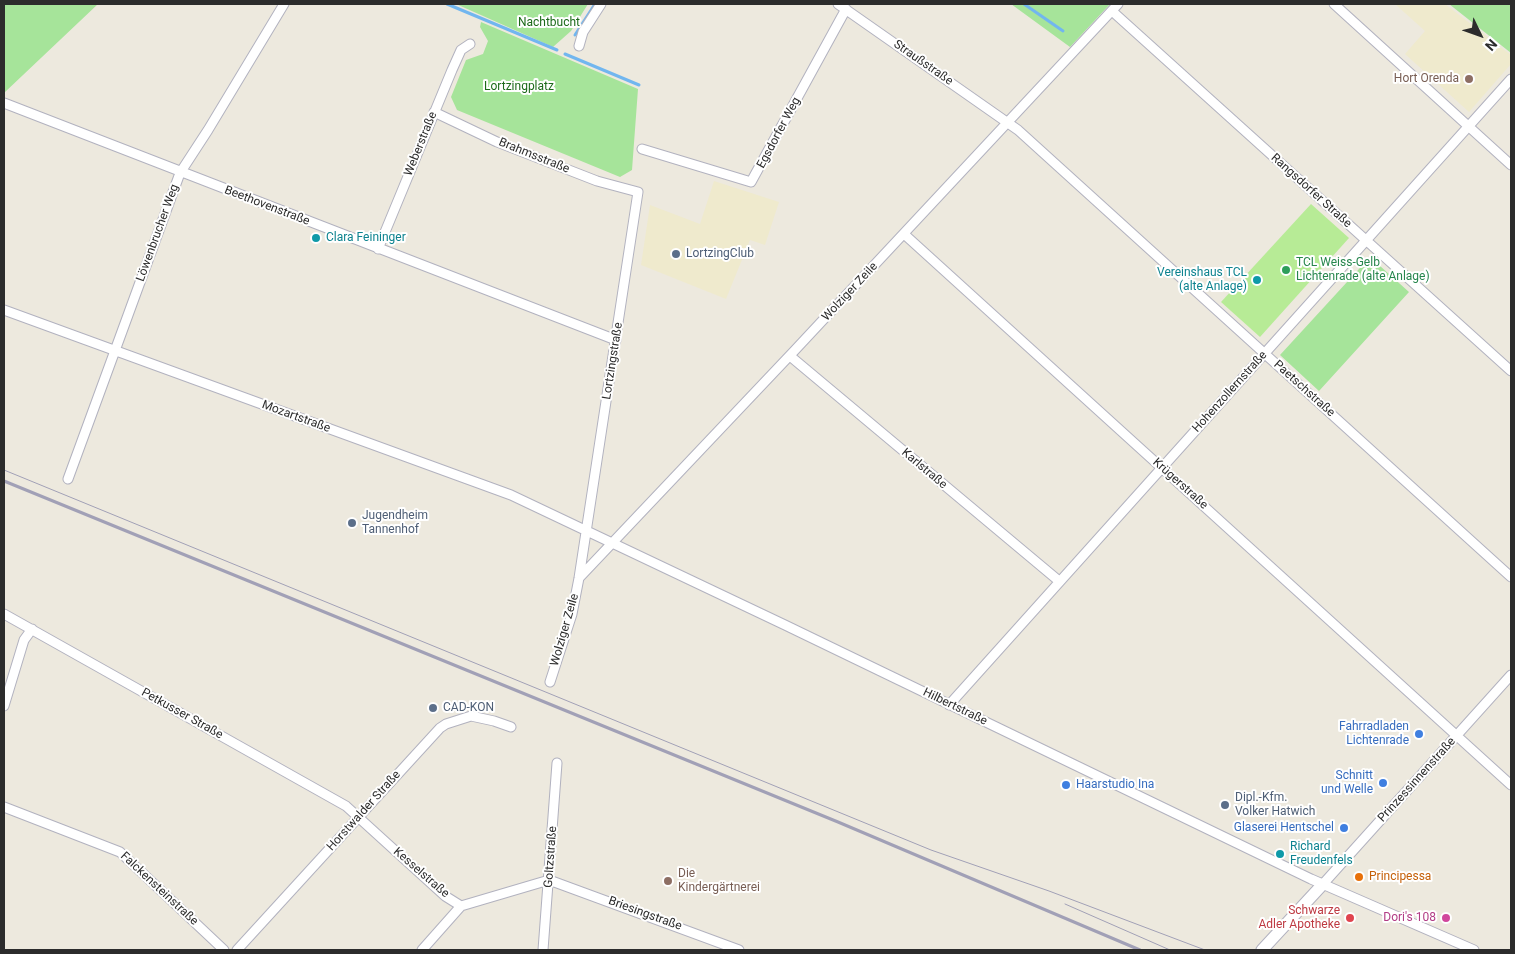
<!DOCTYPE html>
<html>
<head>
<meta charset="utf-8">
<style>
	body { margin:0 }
	#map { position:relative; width:1515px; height:954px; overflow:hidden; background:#ede9de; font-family:Roboto,sans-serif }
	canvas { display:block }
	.frame { position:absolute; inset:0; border:5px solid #2c2c2c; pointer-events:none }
	.north { position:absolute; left:1455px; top:10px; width:50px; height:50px; -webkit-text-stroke:4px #fff; paint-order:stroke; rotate:132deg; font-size:14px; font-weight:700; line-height:20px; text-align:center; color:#2c2c2c }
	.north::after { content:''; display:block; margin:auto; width:18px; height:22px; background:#2c2c2c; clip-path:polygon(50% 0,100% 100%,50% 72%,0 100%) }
</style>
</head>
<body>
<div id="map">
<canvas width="1515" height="954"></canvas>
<div class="frame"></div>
<div class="north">N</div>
</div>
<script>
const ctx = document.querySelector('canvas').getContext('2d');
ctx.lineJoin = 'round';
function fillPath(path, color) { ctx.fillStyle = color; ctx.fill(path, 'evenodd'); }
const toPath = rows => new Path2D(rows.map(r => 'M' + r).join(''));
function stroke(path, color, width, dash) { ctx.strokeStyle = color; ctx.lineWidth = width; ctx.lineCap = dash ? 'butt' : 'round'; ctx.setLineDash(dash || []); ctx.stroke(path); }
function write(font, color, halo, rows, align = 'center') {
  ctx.font = font + ' Roboto,sans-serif'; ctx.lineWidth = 4; ctx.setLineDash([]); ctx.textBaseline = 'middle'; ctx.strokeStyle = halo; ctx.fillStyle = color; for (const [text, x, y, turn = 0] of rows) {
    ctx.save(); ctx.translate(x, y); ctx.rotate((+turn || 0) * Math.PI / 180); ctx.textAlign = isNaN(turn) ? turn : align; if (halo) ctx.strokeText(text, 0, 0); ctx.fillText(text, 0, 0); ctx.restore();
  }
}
const education = toPath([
	[1395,4,1445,4,1511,55,1511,64,1469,112,1405,54,1425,31],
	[714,181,779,202,765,245,750,240,726,299,641,265,650,205,700,224]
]);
const green = toPath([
	[4,4,98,4,4,93],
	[456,4,588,4,571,31,553,47],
	[1011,4,1110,4,1070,47],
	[1449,4,1511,4,1511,53],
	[481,22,638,89,632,170,620,177,457,110,451,97,466,60,483,54,488,41,480,27],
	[1370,257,1409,292,1319,391,1280,355]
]);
const pitch = toPath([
	[1311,204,1349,238,1260,337,1221,302]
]);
const stream = toPath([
	[447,4,557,50],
	[1024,4,1063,31],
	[575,35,595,4],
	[565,54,639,85]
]);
const street = toPath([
	[838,4,1018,130,1511,577],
	[1334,4,1511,165],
	[1112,11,1511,371],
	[579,46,583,32,601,4],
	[4,103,616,340],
	[434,112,497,142,597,181,638,192,579,578,572,614,550,682],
	[642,149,751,182,846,9],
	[904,234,1511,785],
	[378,249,452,70,461,50,470,44],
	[4,310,511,495,785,625,1311,879,1474,950],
	[790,356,1059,581],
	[68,479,180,173,208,130,284,4],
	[579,578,795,350,1118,4],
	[4,614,346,806,445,896,461,906,549,880],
	[949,705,1511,79],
	[4,706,24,640,32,629],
	[4,807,120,852,224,950],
	[549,880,739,950],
	[1323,884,1511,675],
	[237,950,440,728,446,724,471,716,494,721,511,727],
	[422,950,461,906],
	[543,950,557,763]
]);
const secondary = toPath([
	[1262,950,1323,884]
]);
const tram = toPath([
	[4,470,931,850,1049,891,1205,950],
	[1065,904,1170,950]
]);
const rail = toPath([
	[4,481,838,822,1140,950]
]);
const markers = [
	[1469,79,5,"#8d6e63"],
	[316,238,5,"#0f9aa8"],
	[676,254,5,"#5c6f8a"],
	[1286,270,5,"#2e9e5b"],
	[1257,280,5,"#0f9aa8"],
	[352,523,5,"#5c6f8a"],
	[433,708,5,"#5c6f8a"],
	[1419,734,5,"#3f7fe0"],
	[1383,783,5,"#3f7fe0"],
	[1066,785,5,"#3f7fe0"],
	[1225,805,5,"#5c6f8a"],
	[1344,828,5,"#3f7fe0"],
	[1280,854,5,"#0f9aa8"],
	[1359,877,5,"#e8710a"],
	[668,881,5,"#8d6e63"],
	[1350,918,5,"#e0444e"],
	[1446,918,5,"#d1479c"]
];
const parkNames = [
	["Nachtbucht",549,23],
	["Lortzingplatz",519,87]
];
const streetNames = [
	["Straußstraße",923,63,35],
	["Egsdorfer Weg",779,133,-62],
	["Weberstraße",421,144,-68],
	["Brahmsstraße",534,156,22],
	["Rangsdorfer Straße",1311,191,42],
	["Beethovenstraße",267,206,21],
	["Löwenbrucher Weg",158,233,-70],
	["Wolziger Zeile",850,292,-47],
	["Lortzingstraße",613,361,-81],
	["Paetschstraße",1304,389,42],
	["Hohenzollernstraße",1230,392,-48],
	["Mozartstraße",296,417,20],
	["Karlstraße",924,469,40],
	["Krügerstraße",1180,484,42],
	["Wolziger Zeile",565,630,-74],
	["Hilbertstraße",955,707,26],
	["Petkusser Straße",182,714,29],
	["Prinzessinnenstraße",1417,780,-48],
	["Horstwalder Straße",364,811,-48],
	["Goltzstraße",551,857,-86],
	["Kesselstraße",421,873,41],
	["Falckensteinstraße",159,889,43],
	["Briesingstraße",645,914,20]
];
const educationNames = [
	["Hort Orenda",1459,79],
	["Die",678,874,"left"],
	["Kindergärtnerei",678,888,"left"]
];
const cultureNames = [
	["Clara Feininger",326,238],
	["Vereinshaus TCL",1247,273,"right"],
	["(alte Anlage)",1247,287,"right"],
	["Richard",1290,847],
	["Freudenfels",1290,861]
];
const serviceNames = [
	["LortzingClub",686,254],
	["Jugendheim",362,516],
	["Tannenhof",362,530],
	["CAD-KON",443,708],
	["Dipl.-Kfm.",1235,798],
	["Volker Hatwich",1235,812]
];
const leisureNames = [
	["TCL Weiss-Gelb",1296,263],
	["Lichtenrade (alte Anlage)",1296,277]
];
const shopNames = [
	["Fahrradladen",1409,727],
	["Lichtenrade",1409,741],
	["Schnitt",1373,776],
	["und Welle",1373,790],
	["Haarstudio Ina",1076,785,"left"],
	["Glaserei Hentschel",1334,828]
];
const foodNames = [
	["Principessa",1369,877]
];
const healthNames = [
	["Schwarze",1340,911],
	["Adler Apotheke",1340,925]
];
const hotelNames = [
	["Dori's 108",1436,918]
];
fillPath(education, '#efeacd');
fillPath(green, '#a6e49a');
fillPath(pitch, '#b7eb96');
stroke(stream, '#71b6ef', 3);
stroke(street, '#b2b2bf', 11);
stroke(secondary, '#b2b2bf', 13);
stroke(street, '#fff', 9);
stroke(secondary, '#fff', 11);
stroke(tram, '#a1a0b6', 1);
stroke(rail, '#a1a0b6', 3);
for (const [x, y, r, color] of markers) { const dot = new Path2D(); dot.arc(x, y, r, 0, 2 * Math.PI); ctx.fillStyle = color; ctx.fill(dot); stroke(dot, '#fff', 2); }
write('12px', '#1c6a1a', '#fff', parkNames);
write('12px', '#2c2c2c', '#fff', streetNames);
write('12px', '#785e54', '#fff', educationNames, 'right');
write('12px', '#0d838f', '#fff', cultureNames, 'left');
write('12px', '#4e5e75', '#fff', serviceNames, 'left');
write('12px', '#27864d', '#fff', leisureNames, 'left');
write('12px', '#366cbe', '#fff', shopNames, 'right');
write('12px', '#c56008', '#fff', foodNames, 'left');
write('12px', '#be3a42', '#fff', healthNames, 'right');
write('12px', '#b23c85', '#fff', hotelNames, 'right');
</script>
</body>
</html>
